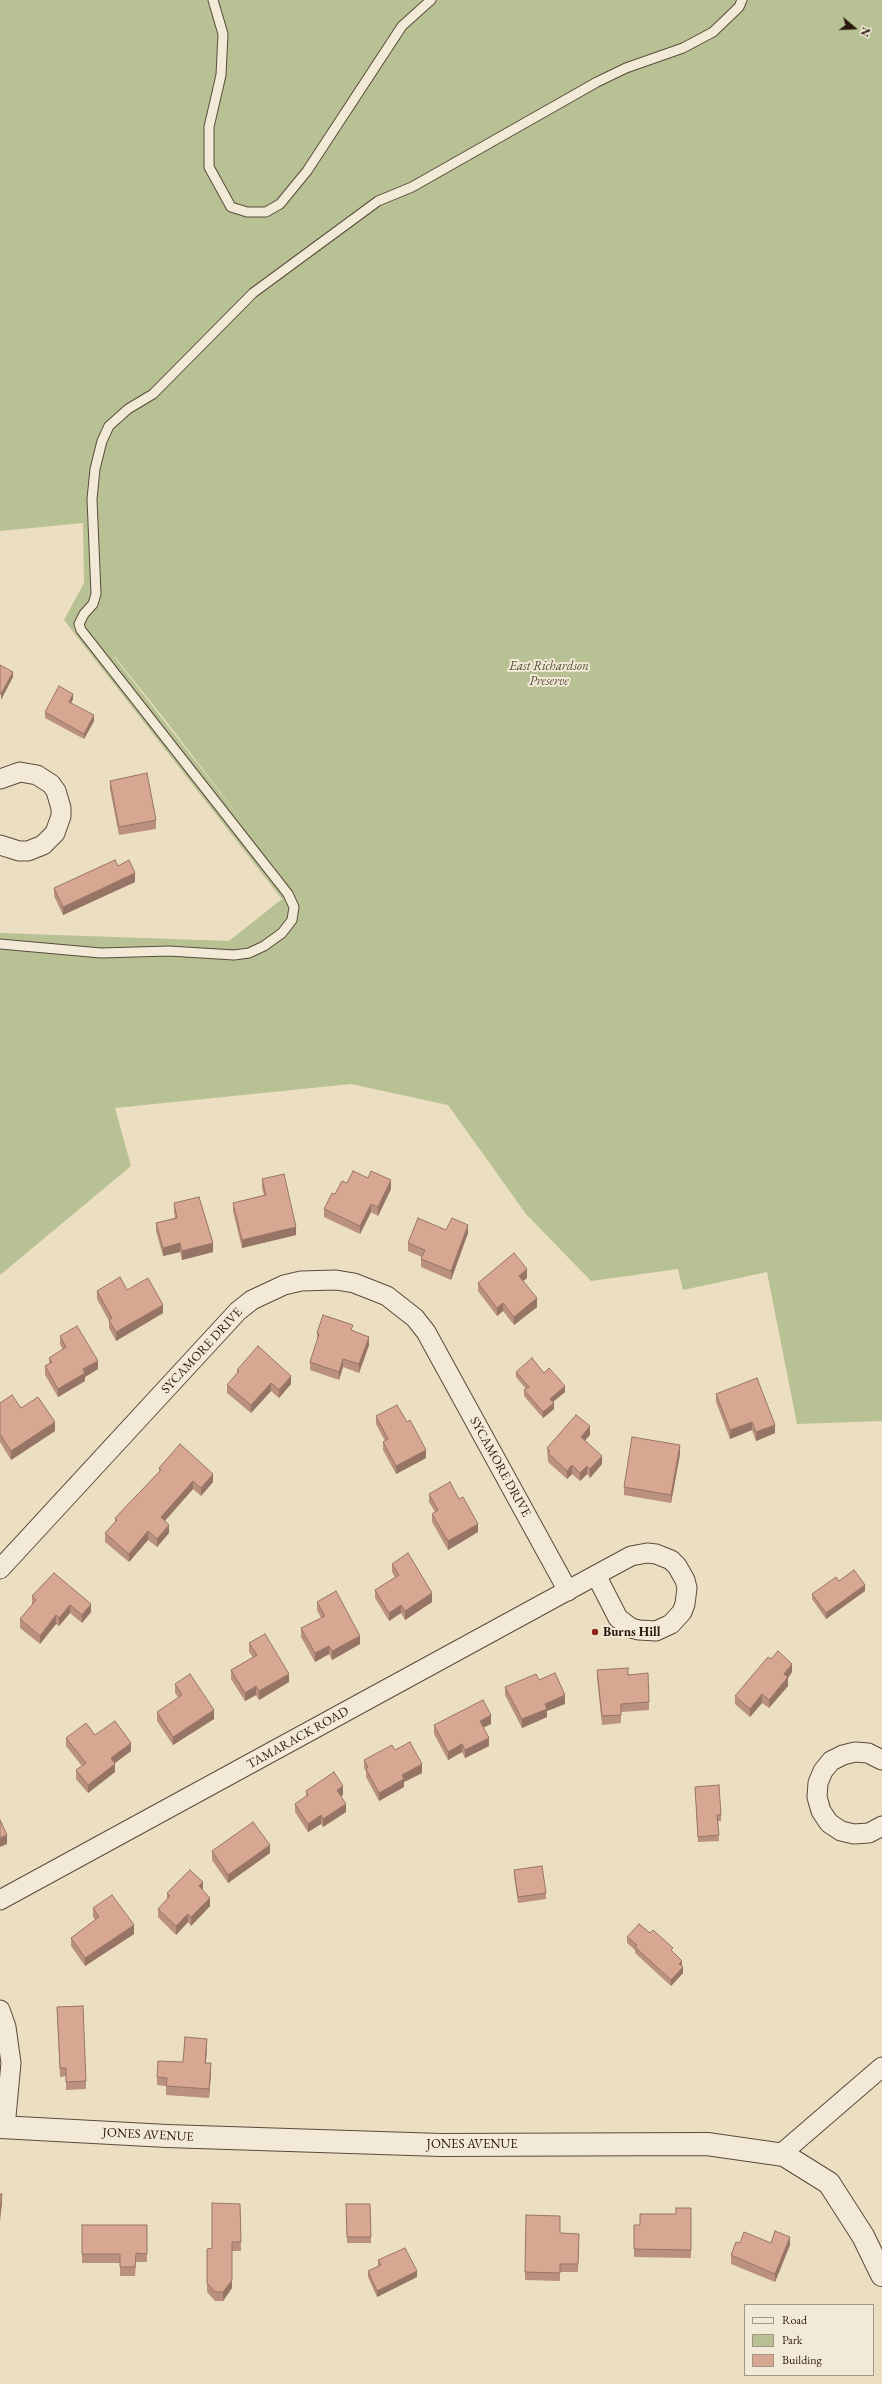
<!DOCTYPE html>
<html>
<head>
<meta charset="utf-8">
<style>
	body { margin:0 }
	#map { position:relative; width:882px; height:2384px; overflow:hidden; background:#ebdec1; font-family:"EB Garamond",serif }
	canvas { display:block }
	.legend { position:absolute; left:744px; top:2304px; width:130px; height:72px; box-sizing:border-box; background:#f2ead7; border:1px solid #a29687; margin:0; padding:5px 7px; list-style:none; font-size:12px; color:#29180e }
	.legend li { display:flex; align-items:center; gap:8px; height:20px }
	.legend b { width:20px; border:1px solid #a29687 }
	.north { position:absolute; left:834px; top:8px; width:40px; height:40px; -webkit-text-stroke:3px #f2ead7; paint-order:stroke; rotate:109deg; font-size:11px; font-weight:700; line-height:16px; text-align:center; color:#29180e }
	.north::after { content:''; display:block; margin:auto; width:14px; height:18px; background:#29180e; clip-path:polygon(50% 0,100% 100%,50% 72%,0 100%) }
</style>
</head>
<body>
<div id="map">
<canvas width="882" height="2384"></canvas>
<ul class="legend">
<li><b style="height:5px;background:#f2ead7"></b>Road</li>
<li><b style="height:11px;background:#b7c193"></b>Park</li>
<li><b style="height:11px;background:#d8a792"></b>Building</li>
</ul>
<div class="north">N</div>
</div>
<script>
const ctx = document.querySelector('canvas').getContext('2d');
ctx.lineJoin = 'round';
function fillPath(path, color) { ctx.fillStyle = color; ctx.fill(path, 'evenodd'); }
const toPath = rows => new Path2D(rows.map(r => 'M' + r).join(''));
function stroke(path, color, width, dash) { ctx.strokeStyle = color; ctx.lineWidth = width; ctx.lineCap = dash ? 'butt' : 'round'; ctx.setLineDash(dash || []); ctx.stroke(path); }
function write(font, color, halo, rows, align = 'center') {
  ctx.font = font + ' "EB Garamond",serif'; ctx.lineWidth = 4; ctx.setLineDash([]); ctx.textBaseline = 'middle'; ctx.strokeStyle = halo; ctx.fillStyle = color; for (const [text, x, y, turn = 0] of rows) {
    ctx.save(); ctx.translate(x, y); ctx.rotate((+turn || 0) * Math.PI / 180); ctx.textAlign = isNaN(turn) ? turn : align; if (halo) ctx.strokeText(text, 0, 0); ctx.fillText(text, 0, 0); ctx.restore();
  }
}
const green = toPath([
	[0,0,882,0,882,1421,797,1424,767,1272,683,1290,678,1269,591,1281,526,1214,448,1105,351,1084,115,1108,131,1166,0,1275,0,933,229,941,282,899,64,620,84,583,83,523,0,531],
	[115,657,166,721,254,836,114,657]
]);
const service = toPath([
	[213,0,223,34,221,75,209,127,209,167,231,207,247,212,266,212,280,204,307,171,402,26,431,0],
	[0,944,101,953,169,951,234,955,249,953,264,946,282,933,292,920,294,907,288,894,81,630,79,624,84,614,93,604,96,594,92,499,95,469,102,441,109,426,128,409,153,394,253,293,378,201,412,187,597,82,626,68,683,48,713,32,739,7,742,0]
]);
const minor = toPath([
	[0,779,20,772,37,775,51,784,56,791,61,808,61,816,55,833,43,845,28,851,19,851,0,845],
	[0,1569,238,1311,252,1300,284,1285,301,1281,336,1280,354,1283,387,1296,415,1318,426,1332,568,1591],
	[882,1760,868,1753,855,1752,843,1755,831,1761,823,1771,818,1783,817,1797,821,1811,829,1823,841,1831,854,1834,869,1833,882,1826],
	[0,1900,596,1575,631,1556,647,1553,656,1554,671,1560,677,1566,685,1580,687,1588,685,1604,682,1612,671,1624,656,1631,639,1630,631,1628,618,1618,596,1575],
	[0,2010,6,2027,11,2063,5,2127],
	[781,2154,882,2067]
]);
const tertiary = toPath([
	[0,2127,167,2136,441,2145,707,2144,784,2155,829,2183,863,2236,882,2275]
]);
const wall = toPath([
	[73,699,71,703,94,721,84,739,45,718,45,712],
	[110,781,156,820,156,829,119,835,110,789],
	[118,866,135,882,63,915,54,896,54,888],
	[262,1179,296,1235,242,1248,233,1211,233,1203,264,1195,262,1188],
	[347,1183,391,1189,378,1216,371,1212,360,1234,324,1217,324,1209,335,1194],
	[174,1203,213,1252,182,1260,180,1252,163,1256,156,1231,156,1223,175,1218,174,1212],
	[446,1230,468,1233,451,1280,421,1267,421,1259,422,1257,408,1251,408,1243],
	[527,1278,523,1281,537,1307,514,1325,503,1311,497,1316,478,1291,478,1283],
	[127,1290,163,1313,116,1341,109,1328,109,1321,97,1299,97,1291],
	[353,1331,369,1345,359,1373,343,1367,339,1380,310,1370,310,1362,317,1342,317,1333],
	[60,1336,98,1369,85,1377,85,1381,58,1397,45,1375,45,1366,49,1364,49,1358,63,1350,60,1344],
	[237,1370,291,1384,279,1398,271,1391,251,1413,227,1393,227,1385,237,1373],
	[516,1372,544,1373,565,1392,553,1402,554,1409,543,1418,524,1396,524,1390,526,1389,516,1377],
	[716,1394,775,1433,756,1441,752,1430,730,1439,716,1402],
	[0,1403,21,1408,55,1431,11,1460,0,1442],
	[376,1416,426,1458,396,1474,383,1450,383,1442,385,1441,376,1424],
	[590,1435,585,1440,602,1464,590,1478,587,1474,580,1481,572,1474,567,1479,548,1462,547,1448],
	[680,1454,671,1503,624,1495,624,1487],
	[159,1468,213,1482,201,1496,193,1489,165,1521,169,1533,157,1547,148,1540,129,1562,105,1542,105,1533,115,1522,115,1518,159,1472],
	[429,1494,478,1532,448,1550,432,1522,432,1514,435,1512,429,1502],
	[392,1564,432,1602,405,1620,401,1613,389,1621,375,1598,375,1590,395,1577,392,1572],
	[54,1573,91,1612,82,1623,70,1613,59,1626,56,1624,40,1644,20,1628,20,1619,32,1605,32,1596],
	[839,1581,865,1591,826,1619,812,1599,812,1594],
	[317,1602,360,1644,332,1660,329,1654,315,1662,301,1637,301,1628,321,1618,317,1610],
	[249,1643,289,1682,259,1700,256,1695,245,1701,231,1679,231,1670,253,1657,249,1652],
	[771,1659,792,1672,788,1678,788,1686,769,1708,762,1703,750,1717,735,1704,735,1696],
	[597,1670,628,1675,649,1702,649,1710,621,1712,621,1723,602,1725,597,1678],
	[175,1684,214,1719,173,1745,157,1721,157,1712,179,1698,175,1693],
	[505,1687,565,1704,547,1711,547,1717,522,1728,505,1695],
	[491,1724,483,1728,489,1746,465,1758,462,1752,448,1760,434,1734,434,1725],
	[95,1735,131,1751,115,1763,115,1772,88,1793,76,1779,76,1770,82,1766,66,1746,66,1738],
	[395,1750,422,1773,404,1782,404,1787,379,1801,366,1777,366,1771,364,1768,364,1760],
	[695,1787,721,1815,721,1821,718,1821,719,1841,698,1842],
	[306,1791,343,1795,341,1796,346,1812,323,1827,321,1824,308,1832,295,1812,295,1804,306,1797],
	[212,1851,270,1853,228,1883,212,1860],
	[514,1870,546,1893,546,1899,518,1903,514,1875],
	[203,1891,210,1906,191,1926,188,1922,176,1935,158,1917,158,1909,167,1899,167,1893],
	[93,1908,134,1934,85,1966,71,1946,71,1938,95,1920,93,1917],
	[627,1937,673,1952,682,1966,683,1973,671,1986,635,1953,635,1950,627,1943],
	[57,2007,86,2081,86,2089,66,2090,66,2076,60,2077],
	[207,2047,206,2063,211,2072,209,2098,166,2095,166,2086,157,2085,157,2077,183,2062],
	[240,2204,241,2251,232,2251,232,2288,223,2301,215,2301,207,2292,207,2249,212,2248],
	[346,2204,370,2204,371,2243,347,2243],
	[691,2208,691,2258,634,2257,634,2225,640,2225,676,2214],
	[82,2225,147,2225,147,2262,136,2262,135,2276,120,2276,120,2263,82,2263],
	[560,2233,579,2234,578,2272,560,2272,560,2281,525,2280,525,2272],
	[740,2243,771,2243,790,2245,775,2282,731,2264,731,2255],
	[378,2260,417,2277,377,2297,368,2277,368,2271,378,2266]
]);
const shadedWall = toPath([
	[13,672,13,677,1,700,1,694],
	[73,694,73,699,69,707,69,702],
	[94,715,94,721,84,739,84,734],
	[135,873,135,882,63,915,63,907],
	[391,1180,391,1189,378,1216,378,1207],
	[371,1204,371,1212,360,1234,360,1226],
	[468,1225,468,1233,451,1280,451,1271],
	[296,1227,296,1235,242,1248,242,1240],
	[180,1243,180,1252,163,1256,163,1248],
	[213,1243,213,1252,182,1260,182,1251],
	[527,1269,527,1278,519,1284,519,1276],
	[537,1298,537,1307,514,1325,514,1317],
	[503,1303,503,1311,497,1316,497,1308],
	[163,1305,163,1313,116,1341,116,1332],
	[369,1337,369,1345,359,1373,359,1364],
	[343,1359,343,1367,339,1380,339,1372],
	[98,1361,98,1369,85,1377,85,1381,58,1397,58,1389,83,1369],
	[291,1376,291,1384,279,1398,279,1390],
	[271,1383,271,1391,251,1413,251,1405],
	[565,1386,565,1392,550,1404,550,1399],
	[554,1403,554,1409,543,1418,543,1412],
	[55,1422,55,1431,11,1460,11,1451],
	[752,1422,752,1430,730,1439,730,1430],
	[775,1425,775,1433,756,1441,756,1432],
	[590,1426,590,1435,581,1445,581,1437],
	[680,1445,680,1454,671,1503,671,1495],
	[426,1450,426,1458,396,1474,396,1466],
	[602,1456,602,1464,590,1478,590,1469],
	[572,1465,572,1474,567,1479,567,1471],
	[587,1466,587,1474,580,1481,580,1473],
	[213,1474,213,1482,201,1496,201,1488],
	[193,1481,193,1489,161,1525,161,1517],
	[478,1524,478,1532,448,1550,448,1541],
	[169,1525,169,1533,157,1547,157,1539],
	[148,1531,148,1540,129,1562,129,1554],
	[865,1585,865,1591,826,1619,826,1613],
	[432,1593,432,1602,405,1620,405,1611],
	[91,1604,91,1612,82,1623,82,1615],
	[70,1605,70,1613,59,1626,59,1618],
	[401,1605,401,1613,389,1621,389,1613],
	[56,1615,56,1624,40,1644,40,1636],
	[360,1636,360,1644,332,1660,332,1651],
	[329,1646,329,1654,315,1662,315,1653],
	[792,1664,792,1672,788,1678,788,1686,769,1708,769,1700,784,1674],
	[289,1674,289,1682,259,1700,259,1691],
	[256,1686,256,1695,245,1701,245,1693],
	[762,1694,762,1703,750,1717,750,1709],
	[565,1695,565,1704,547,1711,547,1717,522,1728,522,1719,545,1704],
	[214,1710,214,1719,173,1745,173,1737],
	[491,1715,491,1724,480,1729,480,1721],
	[489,1738,489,1746,465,1758,465,1750],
	[131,1743,131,1751,111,1766,111,1758],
	[462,1744,462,1752,448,1760,448,1752],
	[115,1764,115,1772,88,1793,88,1785],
	[422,1764,422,1773,404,1782,404,1787,379,1801,379,1793,402,1775],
	[343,1786,343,1795,337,1798,337,1790],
	[346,1804,346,1812,323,1827,323,1819],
	[321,1815,321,1824,308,1832,308,1824],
	[7,1835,7,1844,0,1847,0,1838],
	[270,1845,270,1853,228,1883,228,1875],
	[203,1882,203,1891,199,1886],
	[210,1898,210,1906,191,1926,191,1917],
	[188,1914,188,1922,176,1935,176,1926],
	[134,1925,134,1934,85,1966,85,1958],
	[682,1961,682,1966,679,1964],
	[683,1967,683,1973,671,1986,671,1980],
	[207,2039,207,2047,205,2071,205,2063],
	[211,2063,211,2072,209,2098,209,2089],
	[2,2194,2,2203,0,2221,0,2212],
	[790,2237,790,2245,775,2282,775,2274],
	[232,2242,232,2288,223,2301,223,2292],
	[417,2271,417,2277,377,2297,377,2291]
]);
const building = toPath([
	[0,665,13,672,1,694,0,694,0,665],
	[59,686,73,694,69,702,94,715,84,734,45,712,59,686],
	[147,773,156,820,119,827,110,781,147,773],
	[115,860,118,866,129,860,135,873,63,907,54,888,115,860],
	[353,1171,368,1178,371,1171,391,1180,378,1207,371,1204,360,1226,324,1209,332,1193,335,1194,342,1181,347,1183,353,1171],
	[284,1174,296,1227,242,1240,233,1203,266,1195,262,1179,284,1174],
	[199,1197,213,1243,182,1251,180,1243,163,1248,156,1223,177,1218,174,1203,199,1197],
	[418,1218,446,1230,452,1218,468,1225,451,1271,421,1259,425,1250,408,1243,418,1218],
	[514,1253,527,1269,519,1276,537,1298,514,1317,503,1303,497,1308,478,1283,514,1253],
	[120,1277,127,1290,148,1278,163,1305,116,1332,109,1320,112,1318,97,1291,120,1277],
	[323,1315,353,1325,351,1330,369,1337,359,1364,343,1359,339,1372,310,1362,319,1334,317,1333,323,1315],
	[77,1326,98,1361,83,1369,85,1373,58,1389,45,1366,52,1362,49,1358,66,1347,60,1336,77,1326],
	[258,1346,291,1376,279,1390,271,1383,251,1405,227,1385,239,1371,237,1370,258,1346],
	[532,1358,544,1373,549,1368,565,1386,550,1399,554,1403,543,1412,524,1390,529,1387,516,1372,532,1358],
	[757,1378,775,1425,756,1432,752,1422,730,1430,716,1394,757,1378],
	[12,1395,21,1408,38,1397,55,1422,11,1451,0,1434,0,1403,12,1395],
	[397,1405,407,1422,410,1420,426,1450,396,1466,383,1442,388,1439,376,1416,397,1405],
	[576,1415,590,1426,581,1437,602,1456,590,1469,587,1466,580,1473,572,1465,567,1471,548,1453,550,1451,547,1448,576,1415],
	[632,1437,680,1445,671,1495,624,1487,632,1437],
	[180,1444,213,1474,201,1488,193,1481,161,1517,169,1525,157,1539,148,1531,129,1554,105,1533,117,1520,115,1518,161,1470,159,1468,180,1444],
	[450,1482,459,1499,463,1497,478,1524,448,1541,432,1514,438,1510,429,1494,450,1482],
	[408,1553,432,1593,405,1611,401,1605,389,1613,375,1590,399,1575,392,1564,408,1553],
	[854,1570,865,1585,826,1613,812,1594,836,1577,839,1581,854,1570],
	[54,1573,91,1604,82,1615,70,1605,59,1618,56,1615,40,1636,20,1619,36,1600,32,1596,54,1573],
	[336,1591,360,1636,332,1651,329,1646,315,1653,301,1628,325,1616,317,1602,336,1591],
	[265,1634,289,1674,259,1691,256,1686,245,1693,231,1670,257,1655,249,1643,265,1634],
	[778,1651,792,1664,784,1674,788,1677,769,1700,762,1694,750,1709,735,1696,768,1657,771,1659,778,1651],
	[628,1668,628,1675,648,1673,649,1702,621,1704,621,1715,602,1716,597,1670,628,1668],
	[555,1673,565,1695,545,1704,547,1709,522,1719,505,1687,536,1674,539,1680,555,1673],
	[190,1674,214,1710,173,1737,157,1712,182,1695,175,1684,190,1674],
	[483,1700,491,1715,480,1721,489,1738,465,1750,462,1744,448,1752,434,1725,483,1700],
	[115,1721,131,1743,111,1758,115,1764,88,1785,76,1770,86,1763,66,1738,86,1723,95,1735,115,1721],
	[410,1742,422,1764,402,1775,404,1779,379,1793,366,1769,368,1767,364,1760,392,1745,395,1750,410,1742],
	[334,1772,343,1786,337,1790,346,1804,323,1819,321,1815,308,1824,295,1804,308,1795,306,1791,334,1772],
	[719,1785,721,1815,717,1815,719,1835,698,1837,695,1787,719,1785],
	[0,1820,7,1835,0,1838,0,1820],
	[253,1822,270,1845,228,1875,212,1851,253,1822],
	[542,1866,546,1893,518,1897,514,1870,542,1866],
	[190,1870,203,1882,199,1886,210,1898,191,1917,188,1914,176,1926,158,1909,170,1896,167,1893,190,1870],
	[112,1895,134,1925,85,1958,71,1938,99,1917,93,1908,112,1895],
	[639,1924,650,1933,653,1930,673,1948,671,1950,682,1961,679,1964,683,1967,671,1980,635,1947,637,1945,627,1937,639,1924],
	[83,2006,86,2081,66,2082,66,2068,60,2068,57,2007,83,2006],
	[185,2037,207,2039,205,2063,211,2063,209,2089,166,2086,167,2078,157,2077,158,2061,183,2062,185,2037],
	[0,2194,2,2194,0,2212,0,2194],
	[212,2203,240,2204,241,2242,232,2242,232,2280,223,2292,215,2292,207,2283,207,2249,212,2248,212,2203],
	[346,2204,370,2204,371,2237,347,2237,346,2204],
	[676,2208,691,2208,691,2250,634,2249,634,2225,640,2225,640,2214,676,2214,676,2208],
	[526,2215,560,2216,560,2233,579,2234,578,2264,560,2264,560,2273,525,2272,526,2215],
	[82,2225,147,2225,147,2254,136,2253,135,2267,120,2267,120,2254,82,2254,82,2225],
	[775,2231,790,2237,775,2274,731,2255,736,2242,740,2243,744,2232,771,2243,775,2231],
	[405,2248,417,2271,377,2291,368,2271,381,2265,378,2260,405,2248]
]);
const markers = [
	[595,1632,4,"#8f2418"]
];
const parkNames = [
	["East Richardson",549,666],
	["Preserve",549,681]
];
const streetNames = [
	["SYCAMORE DRIVE",202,1351,-47],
	["SYCAMORE DRIVE",500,1467,61],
	["TAMARACK ROAD",298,1738,-29],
	["JONES AVENUE",148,2135,3],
	["JONES AVENUE",472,2144]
];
const poiNames = [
	["Burns Hill",603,1632]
];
fillPath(green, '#b7c193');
stroke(service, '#5a4a3b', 11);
stroke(minor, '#5a4a3b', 21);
stroke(tertiary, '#5a4a3b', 24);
stroke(service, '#f2ead7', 9);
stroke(minor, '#f2ead7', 19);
stroke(tertiary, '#f2ead7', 22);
fillPath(wall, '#ba907e');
fillPath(shadedWall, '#977566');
fillPath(building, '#d8a792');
stroke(building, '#977566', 1);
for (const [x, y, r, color] of markers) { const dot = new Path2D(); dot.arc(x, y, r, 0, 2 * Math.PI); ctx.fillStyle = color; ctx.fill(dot); stroke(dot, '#f2ead7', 1.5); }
write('italic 13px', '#544b36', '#f2ead7', parkNames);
write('13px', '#29180e', '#f2ead7', streetNames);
write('bold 13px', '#29180e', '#f2ead7', poiNames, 'left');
</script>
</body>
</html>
